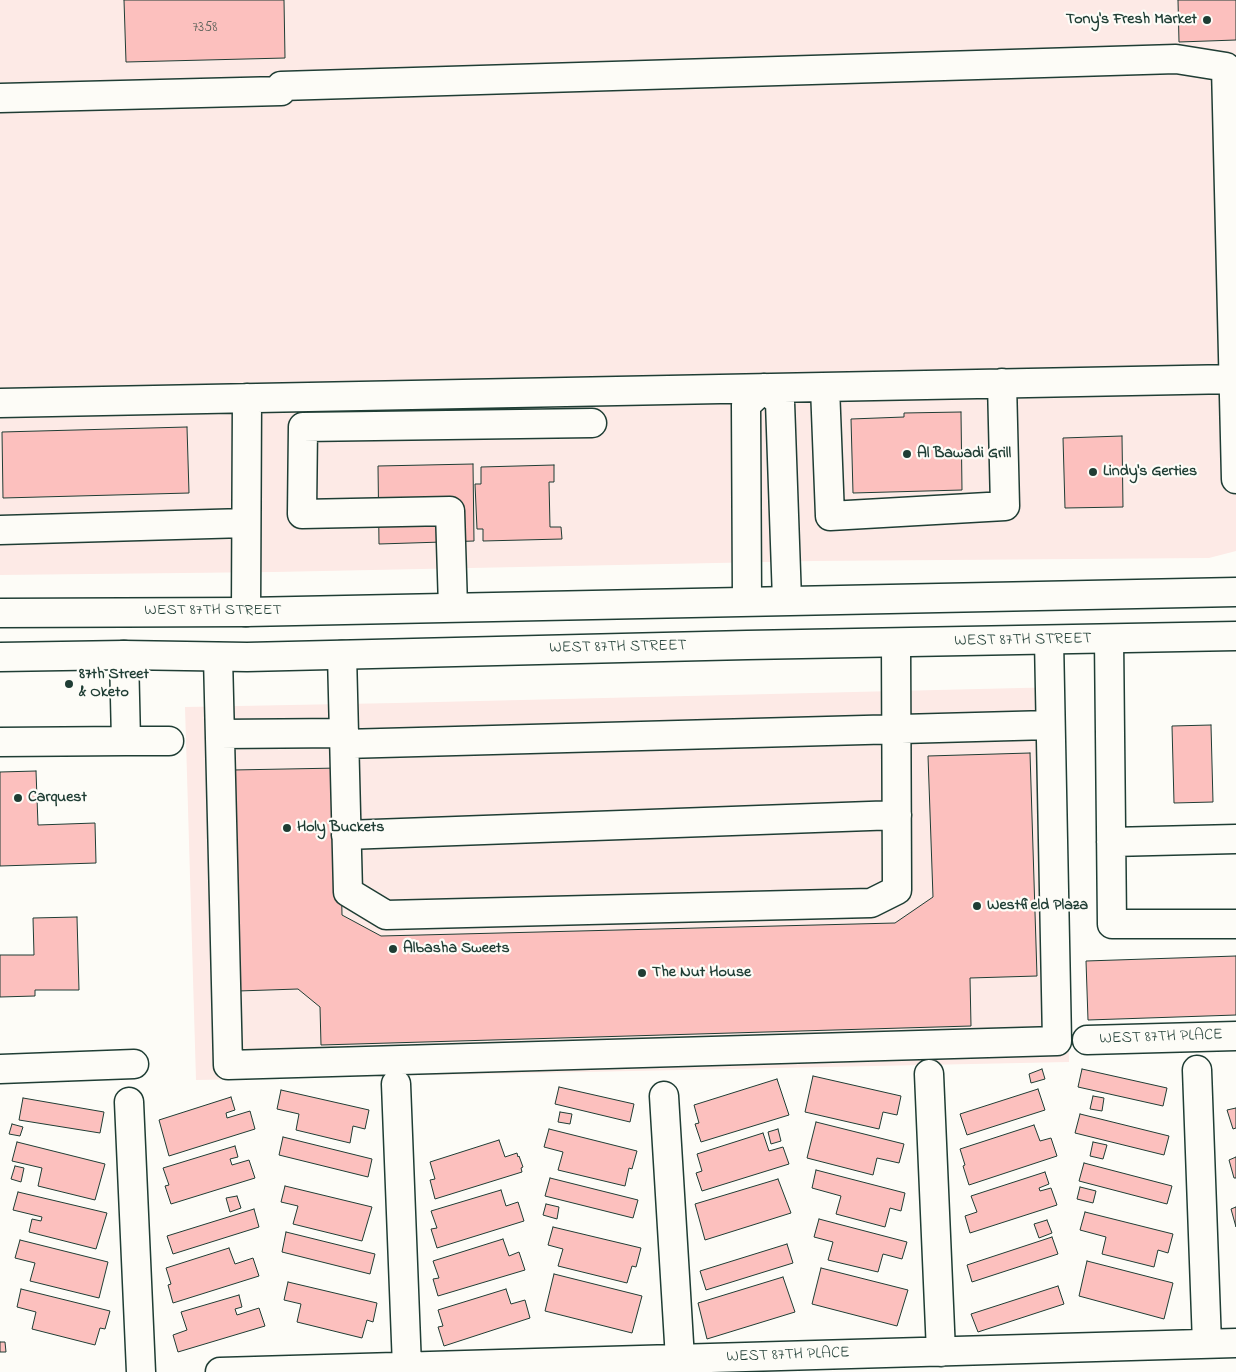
<!DOCTYPE html>
<html>
<head>
<meta charset="utf-8">
<style>
	body { margin:0 }
	canvas { display:block; background:#fdfcf7 }
</style>
</head>
<body>
<canvas width="1236" height="1372"></canvas>
<script>
const ctx = document.querySelector('canvas').getContext('2d');
ctx.lineJoin = 'round';
function fillPath(path, color) { ctx.fillStyle = color; ctx.fill(path, 'evenodd'); }
const toPath = rows => new Path2D(rows.map(r => 'M' + r).join(''));
function stroke(path, color, width, dash) { ctx.strokeStyle = color; ctx.lineWidth = width; ctx.lineCap = dash ? 'butt' : 'round'; ctx.setLineDash(dash || []); ctx.stroke(path); }
function write(font, color, halo, rows, align = 'center') {
  ctx.font = font + ' "Indie Flower",sans-serif'; ctx.lineWidth = 4.5; ctx.setLineDash([]); ctx.textBaseline = 'middle'; ctx.strokeStyle = halo; ctx.fillStyle = color; for (const [text, x, y, turn = 0] of rows) {
    ctx.save(); ctx.translate(x, y); ctx.rotate((+turn || 0) * Math.PI / 180); ctx.textAlign = isNaN(turn) ? turn : align; if (halo) ctx.strokeText(text, 0, 0); ctx.fillText(text, 0, 0); ctx.restore();
  }
}
const built = toPath([
	[0,0,1236,0,1236,551,1209,558,814,561,274,572,0,575],
	[1062,687,1069,1062,196,1080,185,707,396,703]
]);
const building = toPath([
	[124,0,284,0,285,58,126,62,124,0],
	[1178,0,1236,0,1236,40,1179,42,1178,0],
	[961,412,962,490,853,493,851,419,904,417,904,413,961,412],
	[187,427,189,493,3,498,2,432,187,427],
	[1122,436,1123,507,1065,508,1063,438,1122,436],
	[473,464,474,541,379,544,378,466,473,464],
	[554,465,554,482,549,482,550,527,561,527,562,539,483,541,483,529,477,529,475,484,481,484,481,467,554,465],
	[1211,725,1213,802,1174,803,1172,726,1211,725],
	[1030,753,1037,976,970,978,971,1026,321,1045,320,1007,298,989,238,991,233,770,339,768,342,915,381,936,895,923,933,897,928,756,1030,753],
	[36,771,38,825,95,823,96,863,0,866,0,772,36,771],
	[77,917,79,990,35,990,35,996,0,997,0,955,34,955,33,918,77,917],
	[1236,956,1236,1015,1088,1020,1086,961,1236,956],
	[1042,1069,1045,1079,1031,1083,1029,1074,1042,1069],
	[1082,1069,1167,1088,1163,1106,1078,1087,1082,1069],
	[813,1076,901,1096,897,1115,883,1112,879,1129,805,1112,813,1076],
	[777,1079,789,1115,701,1142,695,1124,699,1123,694,1105,777,1079],
	[559,1087,634,1104,630,1122,555,1104,559,1087],
	[1038,1089,1045,1110,967,1135,960,1114,1038,1089],
	[281,1090,369,1110,365,1129,353,1126,350,1143,296,1130,299,1114,277,1109,281,1090],
	[1093,1096,1104,1098,1102,1111,1090,1109,1093,1096],
	[231,1097,235,1110,226,1113,227,1118,250,1111,255,1129,169,1156,159,1120,231,1097],
	[23,1098,104,1112,100,1133,19,1120,23,1098],
	[1236,1108,1236,1128,1233,1129,1227,1110,1236,1108],
	[560,1112,572,1114,570,1124,558,1122,560,1112],
	[1080,1114,1169,1136,1164,1155,1075,1133,1080,1114],
	[816,1122,904,1144,899,1163,877,1158,873,1175,807,1158,816,1122],
	[12,1124,23,1127,20,1136,9,1134,12,1124],
	[1034,1125,1040,1141,1051,1138,1057,1156,969,1185,963,1166,965,1165,960,1149,1034,1125],
	[549,1129,637,1151,632,1169,629,1168,625,1186,558,1170,563,1152,544,1147,549,1129],
	[778,1129,781,1141,771,1144,768,1132,778,1129],
	[763,1133,769,1151,783,1147,789,1164,702,1191,696,1173,702,1171,697,1154,763,1133],
	[283,1137,372,1159,368,1177,279,1155,283,1137],
	[499,1140,505,1157,517,1153,518,1157,519,1156,523,1167,521,1168,522,1172,435,1199,430,1180,435,1179,430,1162,499,1140],
	[17,1142,105,1164,95,1200,38,1186,42,1168,12,1161,17,1142],
	[1093,1142,1107,1145,1103,1159,1090,1156,1093,1142],
	[235,1146,238,1157,230,1159,232,1165,249,1160,255,1178,171,1204,165,1186,169,1185,163,1168,235,1146],
	[1236,1157,1236,1178,1234,1178,1229,1160,1236,1157],
	[1084,1163,1172,1186,1167,1204,1079,1181,1084,1163],
	[15,1166,24,1168,21,1182,11,1179,15,1166],
	[816,1170,905,1193,901,1211,890,1208,885,1227,836,1214,841,1196,812,1188,816,1170],
	[1045,1172,1049,1184,1039,1188,1040,1191,1051,1188,1057,1205,970,1233,965,1216,977,1212,971,1196,1045,1172],
	[550,1178,638,1200,633,1218,545,1196,550,1178],
	[778,1179,791,1213,705,1240,695,1204,778,1179],
	[285,1186,372,1207,362,1241,293,1224,298,1206,281,1202,285,1186],
	[1080,1187,1096,1191,1093,1203,1077,1199,1080,1187],
	[501,1190,506,1206,518,1202,524,1221,437,1248,431,1229,437,1228,431,1211,501,1190],
	[18,1192,107,1213,96,1249,29,1232,32,1219,41,1221,42,1217,13,1210,18,1192],
	[237,1196,241,1208,230,1212,226,1198,237,1196],
	[546,1204,559,1207,557,1219,543,1215,546,1204],
	[1236,1207,1236,1227,1231,1209,1236,1207],
	[254,1209,259,1227,173,1254,167,1236,254,1209],
	[1085,1212,1173,1234,1168,1253,1158,1250,1154,1267,1102,1254,1106,1237,1080,1230,1085,1212],
	[819,1219,907,1242,902,1259,883,1254,878,1272,828,1260,833,1242,814,1237,819,1219],
	[1047,1220,1052,1233,1039,1238,1034,1224,1047,1220],
	[553,1227,641,1248,636,1267,632,1266,627,1283,558,1266,563,1249,548,1245,553,1227],
	[286,1232,375,1254,370,1274,282,1252,286,1232],
	[1052,1237,1058,1254,972,1282,967,1265,1052,1237],
	[503,1239,509,1256,519,1252,525,1270,438,1296,433,1279,439,1278,433,1261,503,1239],
	[20,1240,108,1262,99,1298,30,1281,35,1263,15,1258,20,1240],
	[787,1244,793,1263,706,1290,700,1271,787,1244],
	[229,1248,235,1264,253,1258,259,1276,173,1303,168,1285,171,1284,166,1268,229,1248],
	[1087,1261,1173,1283,1164,1319,1079,1296,1087,1261],
	[821,1268,908,1290,897,1326,812,1304,821,1268],
	[554,1274,642,1296,632,1333,545,1311,554,1274],
	[783,1277,795,1312,707,1339,698,1303,783,1277],
	[288,1282,377,1303,373,1322,367,1320,362,1338,297,1322,301,1304,284,1300,288,1282],
	[1058,1286,1064,1304,978,1332,971,1314,1058,1286],
	[21,1289,110,1311,105,1329,100,1328,95,1345,32,1329,36,1312,17,1307,21,1289],
	[506,1289,511,1304,525,1300,530,1318,444,1346,438,1327,443,1326,438,1310,506,1289],
	[239,1295,242,1307,235,1309,237,1315,259,1308,265,1326,178,1352,173,1335,187,1330,181,1312,239,1295],
	[0,1342,5,1342,6,1352,0,1352,0,1342]
]);
const minor = toPath([
	[281,86,1176,59,1226,67,1236,479],
	[0,98,281,91],
	[825,387,830,516,1005,506,1002,383],
	[0,403,1234,379],
	[0,530,246,523],
	[747,600,746,405,764,388,780,402,787,600],
	[453,607,450,511,302,514,303,427,592,423],
	[246,612,247,398],
	[1109,639,1112,924,1236,924],
	[124,655,126,741,169,741],
	[342,655,348,892,386,915,871,903,897,890,896,643],
	[218,657,228,1065,1057,1041,1049,640],
	[220,734,343,733],
	[0,742,126,741],
	[344,744,1050,725],
	[346,835,897,815],
	[1111,842,1236,839],
	[1087,1040,1236,1036],
	[0,1069,134,1064],
	[1197,1070,1207,1344],
	[929,1074,941,1352],
	[396,1084,407,1367],
	[664,1096,680,1359],
	[129,1102,141,1372],
	[220,1372,1236,1343]
]);
const major = toPath([
	[0,613,246,612,1236,592],
	[0,657,124,655,247,657,747,645,1236,636]
]);
const markers = [
	[1207,20,5,"#1f3d34"],
	[907,454,5,"#1f3d34"],
	[1093,472,5,"#1f3d34"],
	[69,684,5,"#1f3d34"],
	[18,798,5,"#1f3d34"],
	[287,828,5,"#1f3d34"],
	[977,906,5,"#1f3d34"],
	[393,949,5,"#1f3d34"],
	[642,973,5,"#1f3d34"]
];
const numberNames = [
	["7358",205,29]
];
const poiNames = [
	["Tony's Fresh Market",1197,20,"right"],
	["Al Bawadi Grill",917,454],
	["Lindy's Gerties",1103,472],
	["87th Street",79,675],
	["& Oketo",79,693],
	["Carquest",28,798],
	["Holy Buckets",297,828],
	["Westfield Plaza",987,906],
	["Albasha Sweets",403,949],
	["The Nut House",652,973]
];
const streetNames = [
	["WEST 87TH STREET",213,611],
	["WEST 87TH STREET",1023,641,-1],
	["WEST 87TH STREET",618,648,-1],
	["WEST 87TH PLACE",1161,1038,-2],
	["WEST 87TH PLACE",788,1356,-2]
];
fillPath(built, '#fdeae6');
fillPath(building, '#fcc0be');
stroke(building, '#1f3d34', 1);
stroke(minor, '#1f3d34', 31);
stroke(major, '#1f3d34', 31);
stroke(minor, '#fdfcf7', 28);
stroke(major, '#fdfcf7', 28);
for (const [x, y, r, color] of markers) { const dot = new Path2D(); dot.arc(x, y, r, 0, 2 * Math.PI); ctx.fillStyle = color; ctx.fill(dot); stroke(dot, '#fdfcf7', 2); }
write('14px', '#565e56', null, numberNames);
write('bold 16px', '#1f3d34', '#fdfcf7', poiNames, 'left');
write('16px', '#1f3d34', '#fdfcf7', streetNames);
</script>
</body>
</html>
